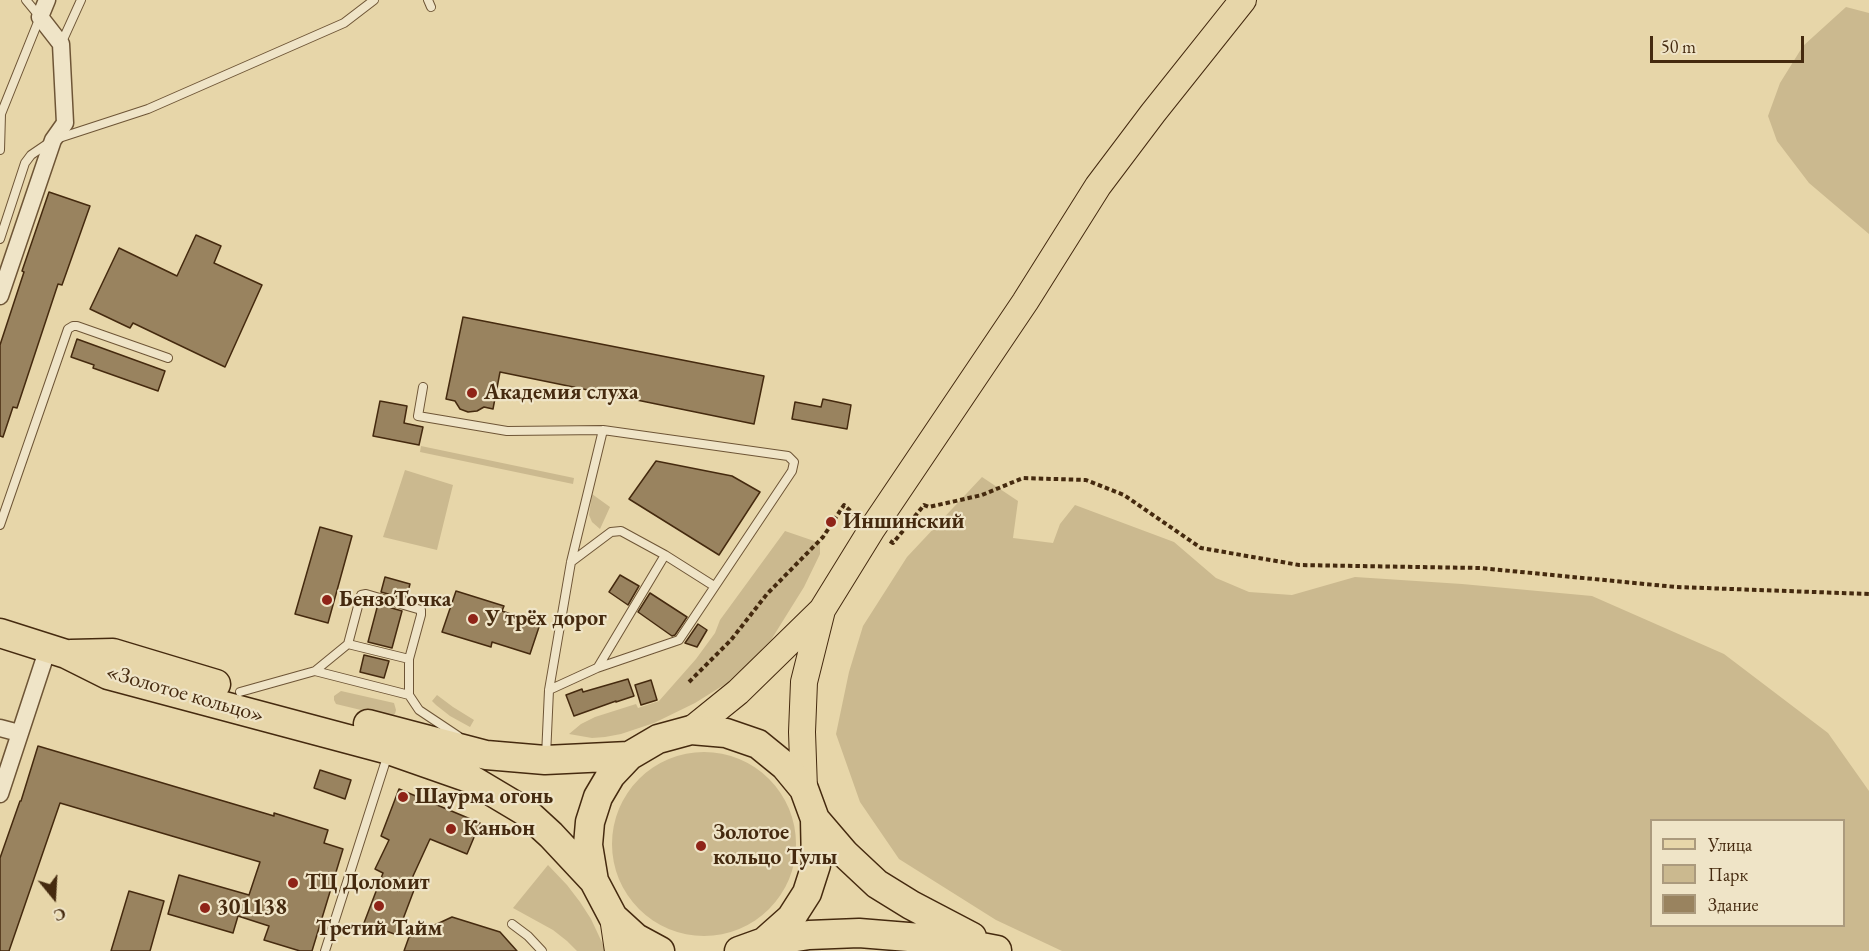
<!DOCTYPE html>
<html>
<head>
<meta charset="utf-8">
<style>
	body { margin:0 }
	#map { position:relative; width:1869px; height:951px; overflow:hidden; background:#e7d6a9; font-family:"EB Garamond",serif }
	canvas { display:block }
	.legend { position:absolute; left:1650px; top:819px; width:195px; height:108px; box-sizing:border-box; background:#efe4c7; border:2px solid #ab9a7d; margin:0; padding:8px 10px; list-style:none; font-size:18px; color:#452a0f }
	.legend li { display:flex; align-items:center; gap:12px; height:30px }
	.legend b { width:30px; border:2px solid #ab9a7d }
	.north { position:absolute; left:24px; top:867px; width:60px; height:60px; -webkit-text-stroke:4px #efe4c7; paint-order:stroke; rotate:162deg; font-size:16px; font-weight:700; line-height:24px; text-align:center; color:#452a0f }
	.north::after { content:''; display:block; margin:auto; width:21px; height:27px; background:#452a0f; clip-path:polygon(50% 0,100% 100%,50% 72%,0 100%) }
	.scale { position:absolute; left:1650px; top:36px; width:154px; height:27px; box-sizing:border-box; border:3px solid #452a0f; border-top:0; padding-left:8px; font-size:18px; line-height:21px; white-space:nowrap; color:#452a0f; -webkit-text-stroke:4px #efe4c7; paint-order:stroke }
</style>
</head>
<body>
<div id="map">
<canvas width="1869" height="951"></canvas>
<ul class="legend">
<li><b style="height:8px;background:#e7d6a9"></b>Улица</li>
<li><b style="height:16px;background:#cbb98f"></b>Парк</li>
<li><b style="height:16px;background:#99835f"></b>Здание</li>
</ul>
<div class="north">С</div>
<div class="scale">50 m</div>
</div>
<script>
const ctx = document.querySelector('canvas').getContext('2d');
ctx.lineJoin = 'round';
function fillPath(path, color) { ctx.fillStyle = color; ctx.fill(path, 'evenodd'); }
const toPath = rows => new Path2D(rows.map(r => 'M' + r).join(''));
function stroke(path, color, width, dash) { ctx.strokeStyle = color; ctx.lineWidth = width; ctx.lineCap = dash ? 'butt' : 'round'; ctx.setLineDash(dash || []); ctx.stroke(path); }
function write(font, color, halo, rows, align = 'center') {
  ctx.font = font + ' "EB Garamond",serif'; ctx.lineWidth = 4.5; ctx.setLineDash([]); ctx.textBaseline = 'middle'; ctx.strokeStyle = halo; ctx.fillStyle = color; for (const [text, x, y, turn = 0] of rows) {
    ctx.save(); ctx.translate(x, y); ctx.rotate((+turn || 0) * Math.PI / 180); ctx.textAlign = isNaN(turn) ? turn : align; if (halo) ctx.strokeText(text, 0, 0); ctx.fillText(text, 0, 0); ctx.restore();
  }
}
const green = toPath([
	[1846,7,1869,13,1869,234,1809,183,1777,141,1768,116,1780,83,1803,46],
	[421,446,574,478,573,484,420,452],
	[405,470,453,485,437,550,383,537],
	[982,477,1018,501,1013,538,1053,543,1060,524,1075,505,1174,542,1216,578,1249,592,1292,595,1355,577,1462,584,1592,596,1724,654,1828,733,1869,791,1869,951,1062,951,996,920,899,859,860,802,836,734,849,672,863,626,907,557],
	[1652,820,1844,820,1844,926,1652,926],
	[592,494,610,507,600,529,592,522,589,515],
	[785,531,820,543,820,554,804,587,771,640,742,669,727,683,695,703,654,723,621,734,605,737,592,738,569,734,581,724,595,717,636,704,638,708,659,701,696,659,715,633,720,620],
	[341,691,394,703,396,710,395,714,390,717,336,704,334,700,334,696],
	[437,695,453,707,474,720,470,727,450,716,436,705,432,701],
	'612 844a92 92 0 1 1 184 0a92 92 0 1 1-184 0Z',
	[548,865,567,885,580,902,591,919,606,951,577,951,567,941,553,930,513,908]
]);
const building = toPath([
	[49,192,90,206,62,285,58,284,17,408,13,407,3,437,0,436,0,345,24,272,22,271,49,192],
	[196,235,221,246,214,263,262,285,225,367,133,323,130,328,90,309,119,248,177,276,196,235],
	[463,317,764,376,754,424,500,372,493,409,484,407,477,411,468,412,460,409,455,401,446,399,463,317],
	[77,339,165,371,158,391,93,368,94,365,71,357,77,339],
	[823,399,851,405,847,429,792,419,795,402,821,407,823,399],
	[380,401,407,406,404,423,423,427,419,445,373,436,380,401],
	[656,461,732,476,760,492,719,555,629,499,656,461],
	[320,527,352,536,328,623,295,614,320,527],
	[620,575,639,586,628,605,609,592,620,575],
	[385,577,410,584,406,599,381,592,385,577],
	[456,591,504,606,502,611,540,624,530,654,492,642,491,647,442,632,456,591],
	[650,593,687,617,675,635,672,636,638,612,650,593],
	[378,604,402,611,392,648,368,642,378,604],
	[698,624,707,630,697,647,685,643,698,624],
	[364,655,389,661,384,678,360,672,364,655],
	[628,679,634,696,616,702,616,701,574,716,566,695,582,689,583,692,628,679],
	[651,680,657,700,641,705,635,685,651,680],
	[38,746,274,816,274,813,328,830,324,843,343,849,312,951,300,951,264,940,269,926,238,916,233,933,168,914,179,875,249,895,260,862,60,803,9,951,0,951,0,858,20,801,21,801,38,746],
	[320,770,351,780,345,799,314,788,320,770],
	[399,789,480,823,467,854,430,839,408,887,414,890,397,935,364,923,383,873,375,869,389,840,381,836,399,789],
	[129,891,164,901,150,951,111,951,129,891],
	[452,917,500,932,517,951,404,951,409,937,452,917]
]);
const path = toPath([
	[890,541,893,543,924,505,929,507,982,495,1023,478,1086,480,1124,495,1201,548,1299,565,1480,568,1676,587,1869,594],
	[689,682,731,640,767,594,823,537,844,505,855,515]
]);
const lane = toPath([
	[428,0,431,7],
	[61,44,81,0],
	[0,150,1,114,40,17,26,0],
	[0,239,25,163,31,155,53,140,148,109,344,23,374,0],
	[423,387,418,416,507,431,603,430,788,456,794,462,792,471,679,640,597,668,549,690],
	[0,525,68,329,73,326,77,326,168,358],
	[571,562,611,532,621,531,665,555,714,586],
	[348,644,409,659],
	[598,667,665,555],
	[315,671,409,695],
	[240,692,315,671,348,644,361,595,366,594,421,610,421,615,409,659,409,695,419,710,458,736],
	[546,756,549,690,571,562,603,430],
	[512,924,528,936,542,951],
	[325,951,388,754]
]);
const street = toPath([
	[0,296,53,140,65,123,61,44,40,17,47,0],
	[0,728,19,733],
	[0,794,48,648]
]);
const primary = toPath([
	[691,730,738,692,822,610,872,529,1025,302,1098,186,1153,113,1243,0],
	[804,789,802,732,804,682,822,610],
	[613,917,618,951]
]);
const highway = toPath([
	[0,633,66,654,108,675,389,750,469,778,526,812,551,835,594,881,613,917,636,938,660,951],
	[71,654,113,653,216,684],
	[368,724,486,755,545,760,629,756],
	[815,819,845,854,877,884,911,905,972,937],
	[594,881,588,845,590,822,598,797,611,775,629,756,658,739,691,730,726,733,758,744,785,766,804,789,815,819,816,865,807,893,791,918,764,942],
	[739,951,764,942,809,935,859,933,945,940,997,950]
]);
const markers = [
	[472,393,6,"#8f2418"],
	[831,522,6,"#8f2418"],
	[327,600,6,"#8f2418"],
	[473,619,6,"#8f2418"],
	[403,797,6,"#8f2418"],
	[451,829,6,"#8f2418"],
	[701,846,6,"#8f2418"],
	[293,883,6,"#8f2418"],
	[379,906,6,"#8f2418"],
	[205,908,6,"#8f2418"]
];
const poiNames = [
	["Академия слуха",484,393],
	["Иншинский",843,522],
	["БензоТочка",339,600],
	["У трёх дорог",485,619],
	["Шаурма огонь",415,797],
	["Каньон",463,829],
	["Золотое",713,833],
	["кольцо Тулы",713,858],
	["ТЦ Доломит",305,883],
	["301138",217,908],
	["Третий Тайм",379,929,"center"]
];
const streetNames = [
	["«Золотое кольцо»",185,694,16]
];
fillPath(green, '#cbb98f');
fillPath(building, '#99835f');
stroke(building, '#452a0f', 1.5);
stroke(lane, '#6e5536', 10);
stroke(street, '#6e5536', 19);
stroke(primary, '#452a0f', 28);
stroke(highway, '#452a0f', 31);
stroke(path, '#452a0f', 4, [4.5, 3]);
stroke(lane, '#efe4c7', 8);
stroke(street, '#efe4c7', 16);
stroke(primary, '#e7d6a9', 26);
stroke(highway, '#e7d6a9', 28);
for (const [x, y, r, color] of markers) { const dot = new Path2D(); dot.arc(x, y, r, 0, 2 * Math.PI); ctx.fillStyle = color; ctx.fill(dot); stroke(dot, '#efe4c7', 2); }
write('bold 22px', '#452a0f', '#efe4c7', poiNames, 'left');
write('22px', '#452a0f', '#efe4c7', streetNames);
</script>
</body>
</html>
